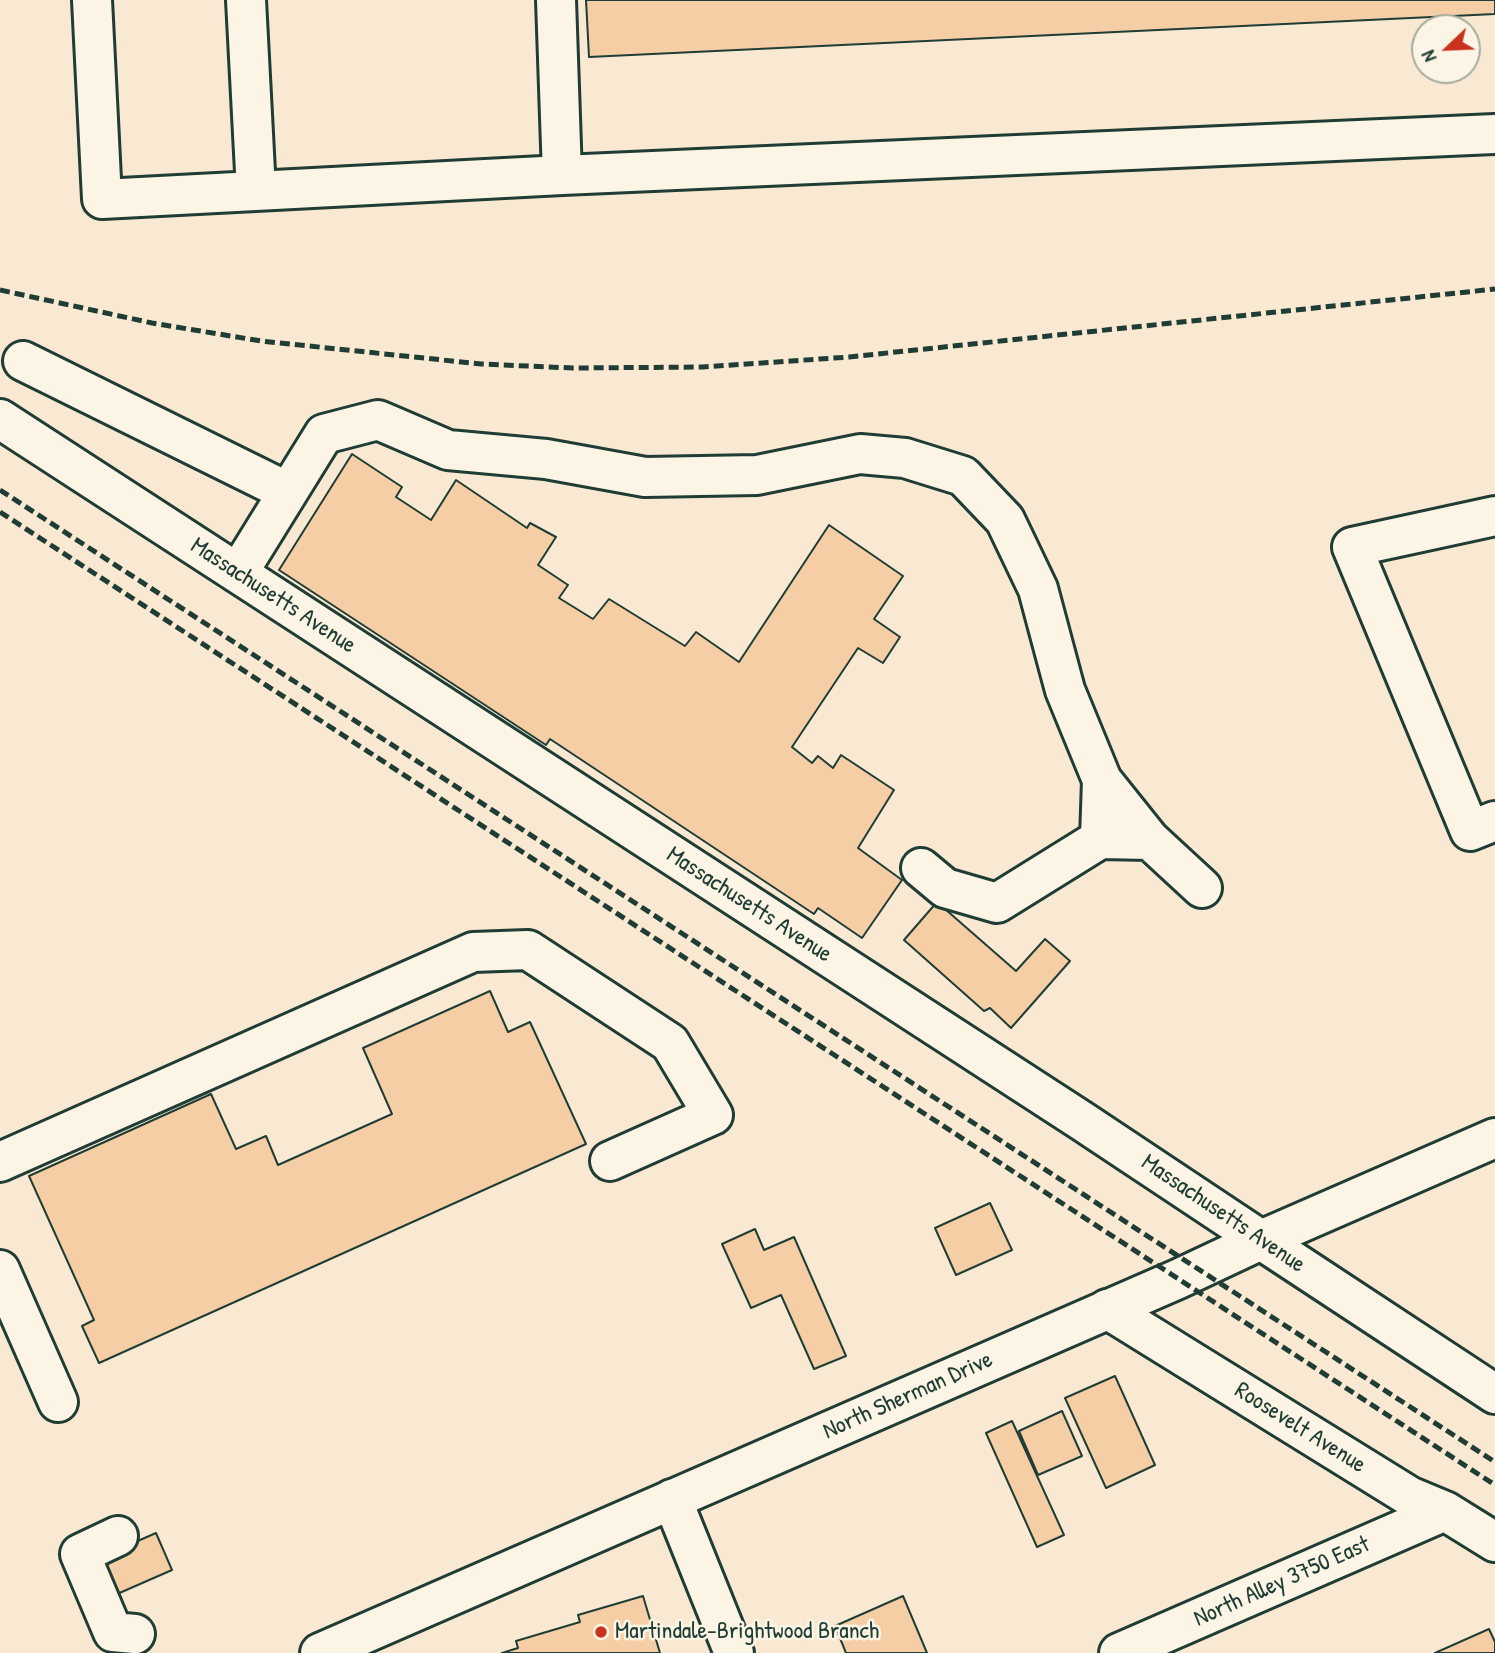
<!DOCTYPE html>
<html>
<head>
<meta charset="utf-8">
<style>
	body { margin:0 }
	#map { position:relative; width:1495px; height:1653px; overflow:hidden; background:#fae9d2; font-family:"Patrick Hand",sans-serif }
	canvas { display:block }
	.north { position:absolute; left:1411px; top:14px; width:70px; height:70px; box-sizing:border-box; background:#fcf5e5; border:2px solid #a4ab9e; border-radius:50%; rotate:247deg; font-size:19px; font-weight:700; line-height:28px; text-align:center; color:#1f3d34 }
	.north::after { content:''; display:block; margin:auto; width:24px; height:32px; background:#c8321e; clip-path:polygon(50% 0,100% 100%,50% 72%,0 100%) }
</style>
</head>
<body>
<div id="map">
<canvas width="1495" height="1653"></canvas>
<div class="north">N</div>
</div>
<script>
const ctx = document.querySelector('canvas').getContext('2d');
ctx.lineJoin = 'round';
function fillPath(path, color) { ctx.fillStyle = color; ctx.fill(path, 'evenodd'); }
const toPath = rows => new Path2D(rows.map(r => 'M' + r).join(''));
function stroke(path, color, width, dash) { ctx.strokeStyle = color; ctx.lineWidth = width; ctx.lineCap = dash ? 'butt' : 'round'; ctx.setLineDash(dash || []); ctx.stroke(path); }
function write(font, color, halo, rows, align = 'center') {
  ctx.font = font + ' "Patrick Hand",sans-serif'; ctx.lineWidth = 5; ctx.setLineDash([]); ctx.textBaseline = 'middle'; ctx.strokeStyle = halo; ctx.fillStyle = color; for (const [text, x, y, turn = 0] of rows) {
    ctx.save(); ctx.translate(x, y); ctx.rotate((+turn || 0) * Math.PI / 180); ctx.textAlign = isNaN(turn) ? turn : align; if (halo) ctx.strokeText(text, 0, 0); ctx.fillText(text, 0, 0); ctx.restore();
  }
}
const building = toPath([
	[586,0,1495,0,1495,14,589,57,586,0],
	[352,454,402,487,396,497,431,520,456,480,527,528,530,523,556,537,538,565,568,585,559,598,593,619,609,599,685,646,696,632,739,662,829,525,903,576,874,619,900,637,883,663,858,648,792,747,812,763,818,756,833,768,841,755,894,790,858,848,902,880,862,938,818,908,814,914,550,739,546,745,279,570,352,454],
	[937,902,1016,971,1045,939,1070,961,1011,1028,990,1008,984,1011,904,940,937,902],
	[490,991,508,1032,530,1022,586,1144,99,1363,82,1326,94,1320,29,1176,211,1094,236,1149,266,1136,278,1165,392,1114,363,1048,490,991],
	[990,1203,1012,1250,956,1275,935,1228,990,1203],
	[755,1229,764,1250,794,1237,846,1356,814,1369,781,1295,751,1308,722,1244,755,1229],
	[1115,1376,1155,1465,1106,1488,1065,1398,1115,1376],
	[1062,1411,1082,1456,1038,1475,1019,1431,1062,1411],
	[1012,1421,1064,1535,1037,1547,986,1433,1012,1421],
	[156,1533,172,1570,108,1598,92,1561,156,1533],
	[643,1596,660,1653,502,1653,518,1648,516,1641,580,1622,578,1615,643,1596],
	[903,1596,927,1653,846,1653,835,1626,903,1596],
	[1489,1629,1495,1642,1495,1653,1435,1653,1489,1629]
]);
const minor = toPath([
	[92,0,102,199,562,175],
	[246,0,256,191],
	[556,0,562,175,1495,134],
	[23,361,288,492],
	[1495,516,1352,547,1470,831,1495,821],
	[238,573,324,434,378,420,448,450,546,459,645,477,757,475,860,454,905,458,963,476,1005,520,1038,589,1065,690,1102,780],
	[1150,840,1102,780,1100,839,1150,840,1202,888],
	[921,868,945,888,997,903,1100,839],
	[0,1162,473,952,528,950,670,1043,713,1115,610,1161],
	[1261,1240,1495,1394],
	[0,1270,58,1402],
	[1107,1309,1409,1496,1445,1511,1495,1542],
	[672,1499,734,1653],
	[118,1536,80,1554,113,1632,135,1634],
	[1119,1653,1445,1511]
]);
const major = toPath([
	[0,419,1082,1121,1261,1240],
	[320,1653,1178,1279,1261,1240,1495,1138]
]);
const rail = toPath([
	[0,290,152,323,261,341,481,364,573,368,703,367,849,357,1495,289],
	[0,490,1495,1462],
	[0,512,1495,1485]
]);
const markers = [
	[601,1632,7,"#c8321e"]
];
const streetNames = [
	["Massachusetts Avenue",273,596,33],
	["Massachusetts Avenue",749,905,33],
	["Massachusetts Avenue",1223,1214,34],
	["North Sherman Drive",908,1396,-24],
	["Roosevelt Avenue",1300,1428,32],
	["North Alley 3750 East",1282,1582,-24]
];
const poiNames = [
	["Martindale-Brightwood Branch",615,1632]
];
fillPath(building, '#f6cea6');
stroke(building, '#1f3d34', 2);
stroke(minor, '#1f3d34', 44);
stroke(major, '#1f3d34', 44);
stroke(minor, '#fcf5e5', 38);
stroke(major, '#fcf5e5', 38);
stroke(rail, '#1f3d34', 5, [10, 5]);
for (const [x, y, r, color] of markers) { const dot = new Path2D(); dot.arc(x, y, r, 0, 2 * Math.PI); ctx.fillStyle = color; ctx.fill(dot); stroke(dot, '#fcf5e5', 2.5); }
write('24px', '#1f3d34', '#fcf5e5', streetNames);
write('24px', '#1f3d34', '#fcf5e5', poiNames, 'left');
</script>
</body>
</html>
